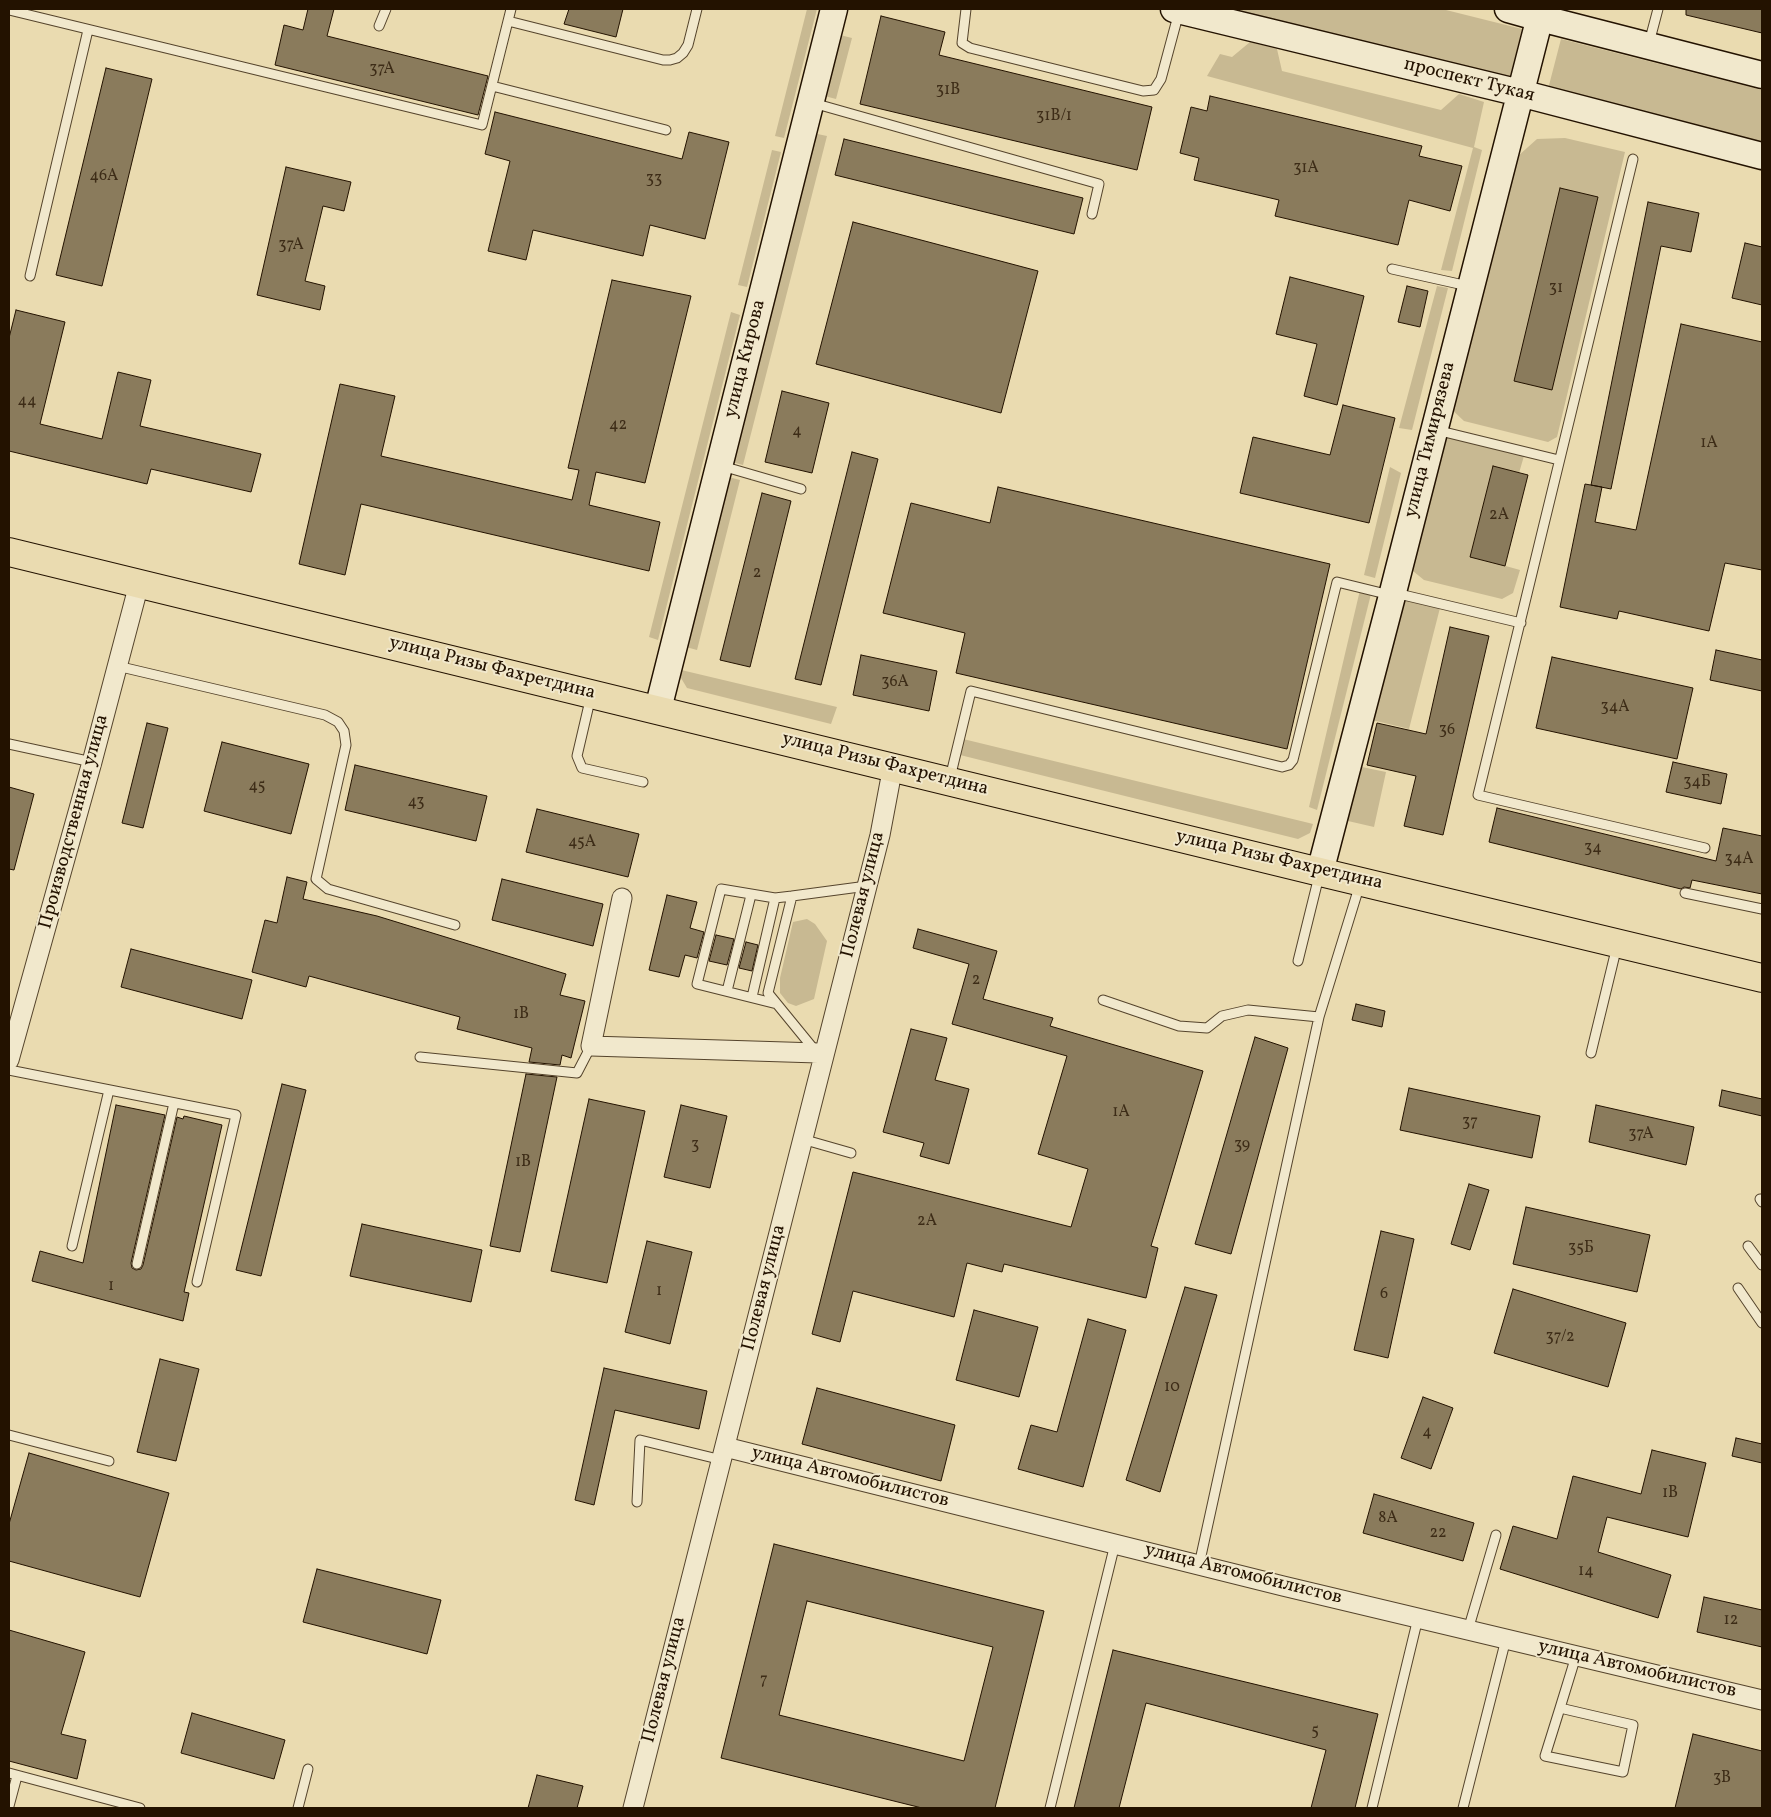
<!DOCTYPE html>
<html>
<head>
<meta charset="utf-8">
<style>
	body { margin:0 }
	#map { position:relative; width:1771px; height:1817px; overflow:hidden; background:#eadbb0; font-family:Vollkorn,serif }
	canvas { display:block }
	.frame { position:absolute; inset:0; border:10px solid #231200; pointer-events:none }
</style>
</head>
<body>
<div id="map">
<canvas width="1771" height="1817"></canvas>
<div class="frame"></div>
</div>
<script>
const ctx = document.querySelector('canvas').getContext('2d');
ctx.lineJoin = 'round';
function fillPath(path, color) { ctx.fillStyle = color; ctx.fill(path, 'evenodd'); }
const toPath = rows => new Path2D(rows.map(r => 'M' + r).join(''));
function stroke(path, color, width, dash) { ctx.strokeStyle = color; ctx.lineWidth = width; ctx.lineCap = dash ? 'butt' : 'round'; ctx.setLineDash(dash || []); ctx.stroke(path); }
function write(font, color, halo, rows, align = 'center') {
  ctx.font = font + ' Vollkorn,serif'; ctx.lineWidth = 4; ctx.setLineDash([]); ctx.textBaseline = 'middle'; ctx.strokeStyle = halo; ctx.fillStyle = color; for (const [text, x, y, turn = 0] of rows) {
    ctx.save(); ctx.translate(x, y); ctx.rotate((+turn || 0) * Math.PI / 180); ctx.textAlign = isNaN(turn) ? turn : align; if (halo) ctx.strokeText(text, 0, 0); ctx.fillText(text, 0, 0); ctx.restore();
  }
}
const green = toPath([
	[807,9,817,9,784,138,775,136],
	[1228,9,1442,9,1522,29,1509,80],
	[828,32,852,38,836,99,813,93],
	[1561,39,1762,90,1762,149,1547,93],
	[1250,42,1277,49,1282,71,1441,110,1459,94,1484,102,1474,147,1482,150,1452,271,1441,270,1473,148,1207,76,1220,54,1232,57],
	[803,131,827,136,743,465,721,459],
	[1565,138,1625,152,1557,437,1548,442,1464,421,1448,406,1508,165,1537,139],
	[772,150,781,152,747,287,738,285],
	[1437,286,1448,288,1412,430,1399,428],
	[731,312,740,315,658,640,649,637],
	[1448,437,1524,456,1519,473,1493,467,1470,556,1520,570,1513,593,1502,599,1424,580,1408,567,1440,440],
	[1390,467,1401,473,1375,578,1364,575],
	[717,474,740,480,697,650,675,644],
	[1360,590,1371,594,1317,810,1309,807],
	[1401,594,1441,604,1409,729,1368,719],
	[677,669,837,707,831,724,687,688,681,678],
	[959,738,1305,822,1313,824,1310,833,1298,839,956,754],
	[1357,766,1386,772,1374,827,1348,821,1344,815],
	[807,919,815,924,827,941,814,999,796,1006,788,1003,780,993,780,978,793,922]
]);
const building = toPath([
	[308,9,334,9,327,36,488,76,478,115,275,65,284,25,303,30,308,9],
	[569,9,623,9,616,37,564,24,569,9],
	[1686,9,1762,9,1762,33,1686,15,1686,9],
	[881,16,945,32,939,55,1152,107,1137,170,860,104,881,16],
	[106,68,152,79,102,286,56,275,106,68],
	[1210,96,1422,146,1419,156,1462,166,1450,211,1409,200,1398,245,1275,216,1279,200,1194,180,1199,158,1180,153,1191,107,1207,111,1210,96],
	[495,112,682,159,689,132,729,142,705,239,650,225,643,256,533,230,526,260,488,251,510,161,485,154,495,112],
	[844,139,1083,198,1074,234,835,175,844,139],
	[286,167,351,182,344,211,323,206,305,281,325,286,320,310,257,295,286,167],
	[1560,188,1598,197,1552,390,1514,381,1560,188],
	[1648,202,1699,213,1691,252,1661,246,1611,489,1591,485,1648,202],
	[853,222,1038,271,1001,413,816,364,853,222],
	[1745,243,1762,247,1762,305,1732,298,1745,243],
	[1290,277,1364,296,1337,405,1304,396,1317,344,1276,334,1290,277],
	[612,280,691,296,645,483,596,472,589,505,660,522,649,571,361,504,345,575,299,564,340,384,395,396,381,456,572,500,579,470,568,468,612,280],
	[1407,286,1428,291,1420,327,1398,322,1407,286],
	[16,310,65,322,40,424,102,439,118,372,151,380,140,426,261,454,251,492,151,469,147,484,9,451,9,338,16,310],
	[1681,324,1762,342,1762,570,1725,563,1709,631,1619,611,1617,619,1560,607,1585,484,1602,487,1595,522,1636,530,1681,324],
	[782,391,829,403,812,473,765,462,782,391],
	[1343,405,1395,418,1369,523,1240,493,1253,437,1330,455,1343,405],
	[852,452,878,459,821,685,795,679,852,452],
	[1493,466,1528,475,1505,566,1470,557,1493,466],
	[998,487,1330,564,1287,749,956,673,965,633,883,613,911,503,990,523,998,487],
	[762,493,791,501,750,667,720,660,762,493],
	[1450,627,1489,636,1443,835,1404,826,1416,776,1367,765,1377,723,1426,734,1450,627],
	[1716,650,1762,660,1762,691,1710,680,1716,650],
	[861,655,937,671,929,711,853,695,861,655],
	[1552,657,1693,688,1677,759,1536,728,1552,657],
	[147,723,168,728,143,828,122,823,147,723],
	[222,742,309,764,291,834,204,811,222,742],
	[1673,762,1727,774,1721,804,1666,792,1673,762],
	[355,765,487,796,476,841,345,810,355,765],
	[9,787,34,794,14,870,9,869,9,787],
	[1497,808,1716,861,1723,828,1762,836,1762,894,1692,880,1690,888,1684,887,1681,889,1489,842,1497,808],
	[537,809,639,834,628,877,526,852,537,809],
	[287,877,307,882,303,899,377,916,566,974,560,995,585,1001,571,1058,562,1055,560,1065,529,1062,532,1048,457,1029,460,1017,309,976,306,987,252,972,265,920,277,923,287,877],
	[502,879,603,904,593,946,492,920,502,879],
	[667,895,697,902,690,928,704,932,697,958,685,955,679,977,649,970,667,895],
	[918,929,997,951,983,999,1053,1018,1050,1026,1203,1071,1151,1246,1158,1248,1146,1298,1004,1264,1002,1272,967,1263,954,1317,853,1291,840,1342,812,1334,853,1172,1071,1227,1088,1169,1038,1154,1067,1056,952,1024,969,964,913,948,918,929],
	[716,935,734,939,727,965,709,961,716,935],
	[746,942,758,945,752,971,739,968,746,942],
	[131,949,252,980,242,1019,121,987,131,949],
	[1356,1004,1385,1011,1382,1027,1352,1020,1356,1004],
	[911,1029,947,1038,935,1080,969,1089,949,1164,920,1156,924,1143,883,1132,911,1029],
	[1255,1037,1288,1048,1231,1254,1195,1244,1255,1037],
	[526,1074,557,1077,520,1252,490,1246,526,1074],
	[282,1084,306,1090,261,1276,236,1270,282,1084],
	[1409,1088,1540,1116,1532,1158,1400,1130,1409,1088],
	[1722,1090,1762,1099,1762,1116,1719,1106,1722,1090],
	[589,1099,645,1111,607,1283,551,1271,589,1099],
	[116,1105,165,1115,131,1263,132,1268,136,1270,141,1269,143,1265,177,1117,183,1119,184,1116,222,1125,184,1292,189,1293,183,1321,32,1281,40,1251,83,1263,116,1105],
	[681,1105,727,1116,710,1188,664,1177,681,1105],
	[1596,1105,1694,1127,1686,1165,1589,1142,1596,1105],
	[1469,1184,1489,1190,1470,1250,1451,1244,1469,1184],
	[1526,1207,1650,1235,1637,1292,1513,1264,1526,1207],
	[362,1224,482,1250,471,1302,350,1276,362,1224],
	[1381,1231,1414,1239,1388,1358,1354,1350,1381,1231],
	[647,1241,692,1252,670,1344,625,1332,647,1241],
	[1185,1287,1217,1295,1160,1492,1126,1480,1185,1287],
	[1513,1289,1626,1323,1608,1387,1494,1353,1513,1289],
	[974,1310,1038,1327,1019,1397,956,1380,974,1310],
	[1088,1319,1126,1330,1083,1487,1018,1469,1031,1425,1057,1432,1088,1319],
	[160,1359,199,1369,176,1461,137,1452,160,1359],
	[604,1368,707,1391,699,1429,615,1410,594,1505,575,1500,604,1368],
	[817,1388,955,1425,941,1481,802,1444,817,1388],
	[1423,1397,1453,1408,1431,1469,1401,1458,1423,1397],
	[1736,1438,1762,1444,1762,1463,1732,1456,1736,1438],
	[1652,1450,1706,1463,1688,1537,1607,1517,1598,1552,1671,1575,1658,1618,1500,1569,1513,1526,1557,1539,1573,1476,1641,1494,1652,1450],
	[29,1453,169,1493,140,1597,9,1561,9,1524,29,1453],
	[1374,1494,1474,1523,1463,1561,1363,1533,1374,1494],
	[774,1544,1044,1611,995,1808,922,1808,721,1758,774,1544],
	[807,1601,993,1647,964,1761,779,1715,807,1601],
	[317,1569,441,1600,427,1654,303,1622,317,1569],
	[1704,1597,1762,1610,1762,1647,1697,1632,1704,1597],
	[9,1630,85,1652,61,1734,86,1740,77,1779,9,1761,9,1630],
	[1113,1650,1378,1714,1355,1808,1311,1808,1326,1750,1146,1703,1119,1808,1074,1808,1113,1650],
	[192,1713,285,1740,274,1779,181,1753,192,1713],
	[1693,1734,1762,1751,1762,1808,1675,1808,1693,1734],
	[537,1775,583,1786,577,1808,528,1808,537,1775]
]);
const lane = toPath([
	[966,9,962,43,970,48,1143,91,1154,90,1161,79,1179,12],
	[9,10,482,125,508,21,663,60,670,60,677,58,683,53,688,45,697,9],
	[508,21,511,9],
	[379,26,386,9],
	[1649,43,1658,9],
	[492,86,666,130],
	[813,103,1099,184,1092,214],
	[1633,159,1478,795,1705,848],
	[1392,269,1468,286],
	[30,276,88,30],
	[1436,430,1559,460],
	[722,466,801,489],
	[1395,593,1521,623],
	[117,666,325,715,338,722,344,731,346,745,316,879,328,889,455,925],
	[591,696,577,756,582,768,643,782],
	[9,744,92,762],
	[950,778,971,691,1282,767,1289,765,1293,760,1337,582,1390,595],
	[1685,893,1762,909],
	[1298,961,1319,876],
	[727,991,751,895],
	[752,997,775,898],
	[1103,1000,1179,1026,1207,1028,1222,1016,1248,1010,1319,1017],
	[777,1004,697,984,721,889,775,898,792,896],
	[817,1053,768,993,792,896,867,886],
	[1591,1053,1617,946],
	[420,1057,577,1073,591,1046],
	[9,1070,236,1115,197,1282],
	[802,1139,851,1153],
	[1760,1199,1762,1202],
	[72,1246,109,1090],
	[1748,1246,1762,1265],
	[137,1264,174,1103],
	[1738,1288,1762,1323],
	[9,1435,109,1461],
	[637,1502,640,1440,722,1460],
	[1199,1565,1319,1017,1360,884],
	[1468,1630,1496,1535],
	[1560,1708,1633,1725,1623,1772,1545,1756,1560,1708,1576,1656],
	[9,1773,140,1808],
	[9,1806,17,1776],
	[298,1808,308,1769],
	[1050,1808,1115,1544],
	[1372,1808,1418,1618],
	[1463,1808,1506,1639]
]);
const street = toPath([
	[622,898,591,1046,818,1053,823,1055],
	[9,1060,92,762,139,584],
	[725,1447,1283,1586,1762,1700],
	[633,1808,880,835,893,766]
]);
const secondary = toPath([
	[1174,9,1520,93,1762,156],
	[1508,9,1540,18,1762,75],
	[658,709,834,9],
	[1320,872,1393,592,1542,9]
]);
const primary = toPath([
	[9,552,1320,872,1762,978]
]);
const numberNames = [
	["37А",382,70],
	["31В",948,91],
	["31В/1",1054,117],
	["31А",1306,169],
	["46А",104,177],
	["33",654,180],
	["37А",291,246],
	["31",1556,289],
	["44",27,402],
	["42",618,426],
	["4",797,432],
	["1А",1709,444],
	["2А",1499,516],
	["2",757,574],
	["36А",895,683],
	["34А",1615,708],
	["36",1447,731],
	["34Б",1697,783],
	["45",257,787],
	["43",416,803],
	["45А",582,843],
	["34",1593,849],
	["34А",1739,860],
	["2",976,981],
	["1В",521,1015],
	["1А",1121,1113],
	["37",1470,1123],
	["37А",1641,1135],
	["3",695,1146],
	["39",1242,1146],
	["1В",523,1163],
	["2А",927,1222],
	["35Б",1581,1249],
	["1",111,1287],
	["1",659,1292],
	["6",1384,1295],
	["37/2",1560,1338],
	["10",1172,1388],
	["4",1427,1433],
	["1В",1670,1494],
	["8А",1388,1519],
	["22",1438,1534],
	["14",1586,1572],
	["12",1731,1621],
	["7",764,1681],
	["5",1315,1732],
	["3В",1722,1779]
];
const streetNames = [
	["проспект Тукая",1469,81,14],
	["улица Кирова",746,359,-76],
	["улица Тимирязева",1431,440,-76],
	["улица Ризы Фахретдина",492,669,14],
	["улица Ризы Фахретдина",885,765,14],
	["Производственная улица",75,822,-75],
	["улица Ризы Фахретдина",1279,861,13],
	["Полевая улица",864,895,-76],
	["Полевая улица",765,1288,-76],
	["улица Автомобилистов",850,1478,14],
	["улица Автомобилистов",1243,1575,14],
	["улица Автомобилистов",1637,1670,13],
	["Полевая улица",665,1680,-76]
];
fillPath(green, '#c8b992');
fillPath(building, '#8a7b5c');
stroke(building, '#231200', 1);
stroke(lane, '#55442c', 11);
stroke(street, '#55442c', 21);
stroke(secondary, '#231200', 29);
stroke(primary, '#231200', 30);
stroke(lane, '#f1e8cc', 9);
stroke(street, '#f1e8cc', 19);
stroke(secondary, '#f1e8cc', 26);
stroke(primary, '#eadbb0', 28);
write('16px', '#3d2c17', null, numberNames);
write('19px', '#231200', '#f1e8cc', streetNames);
</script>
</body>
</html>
